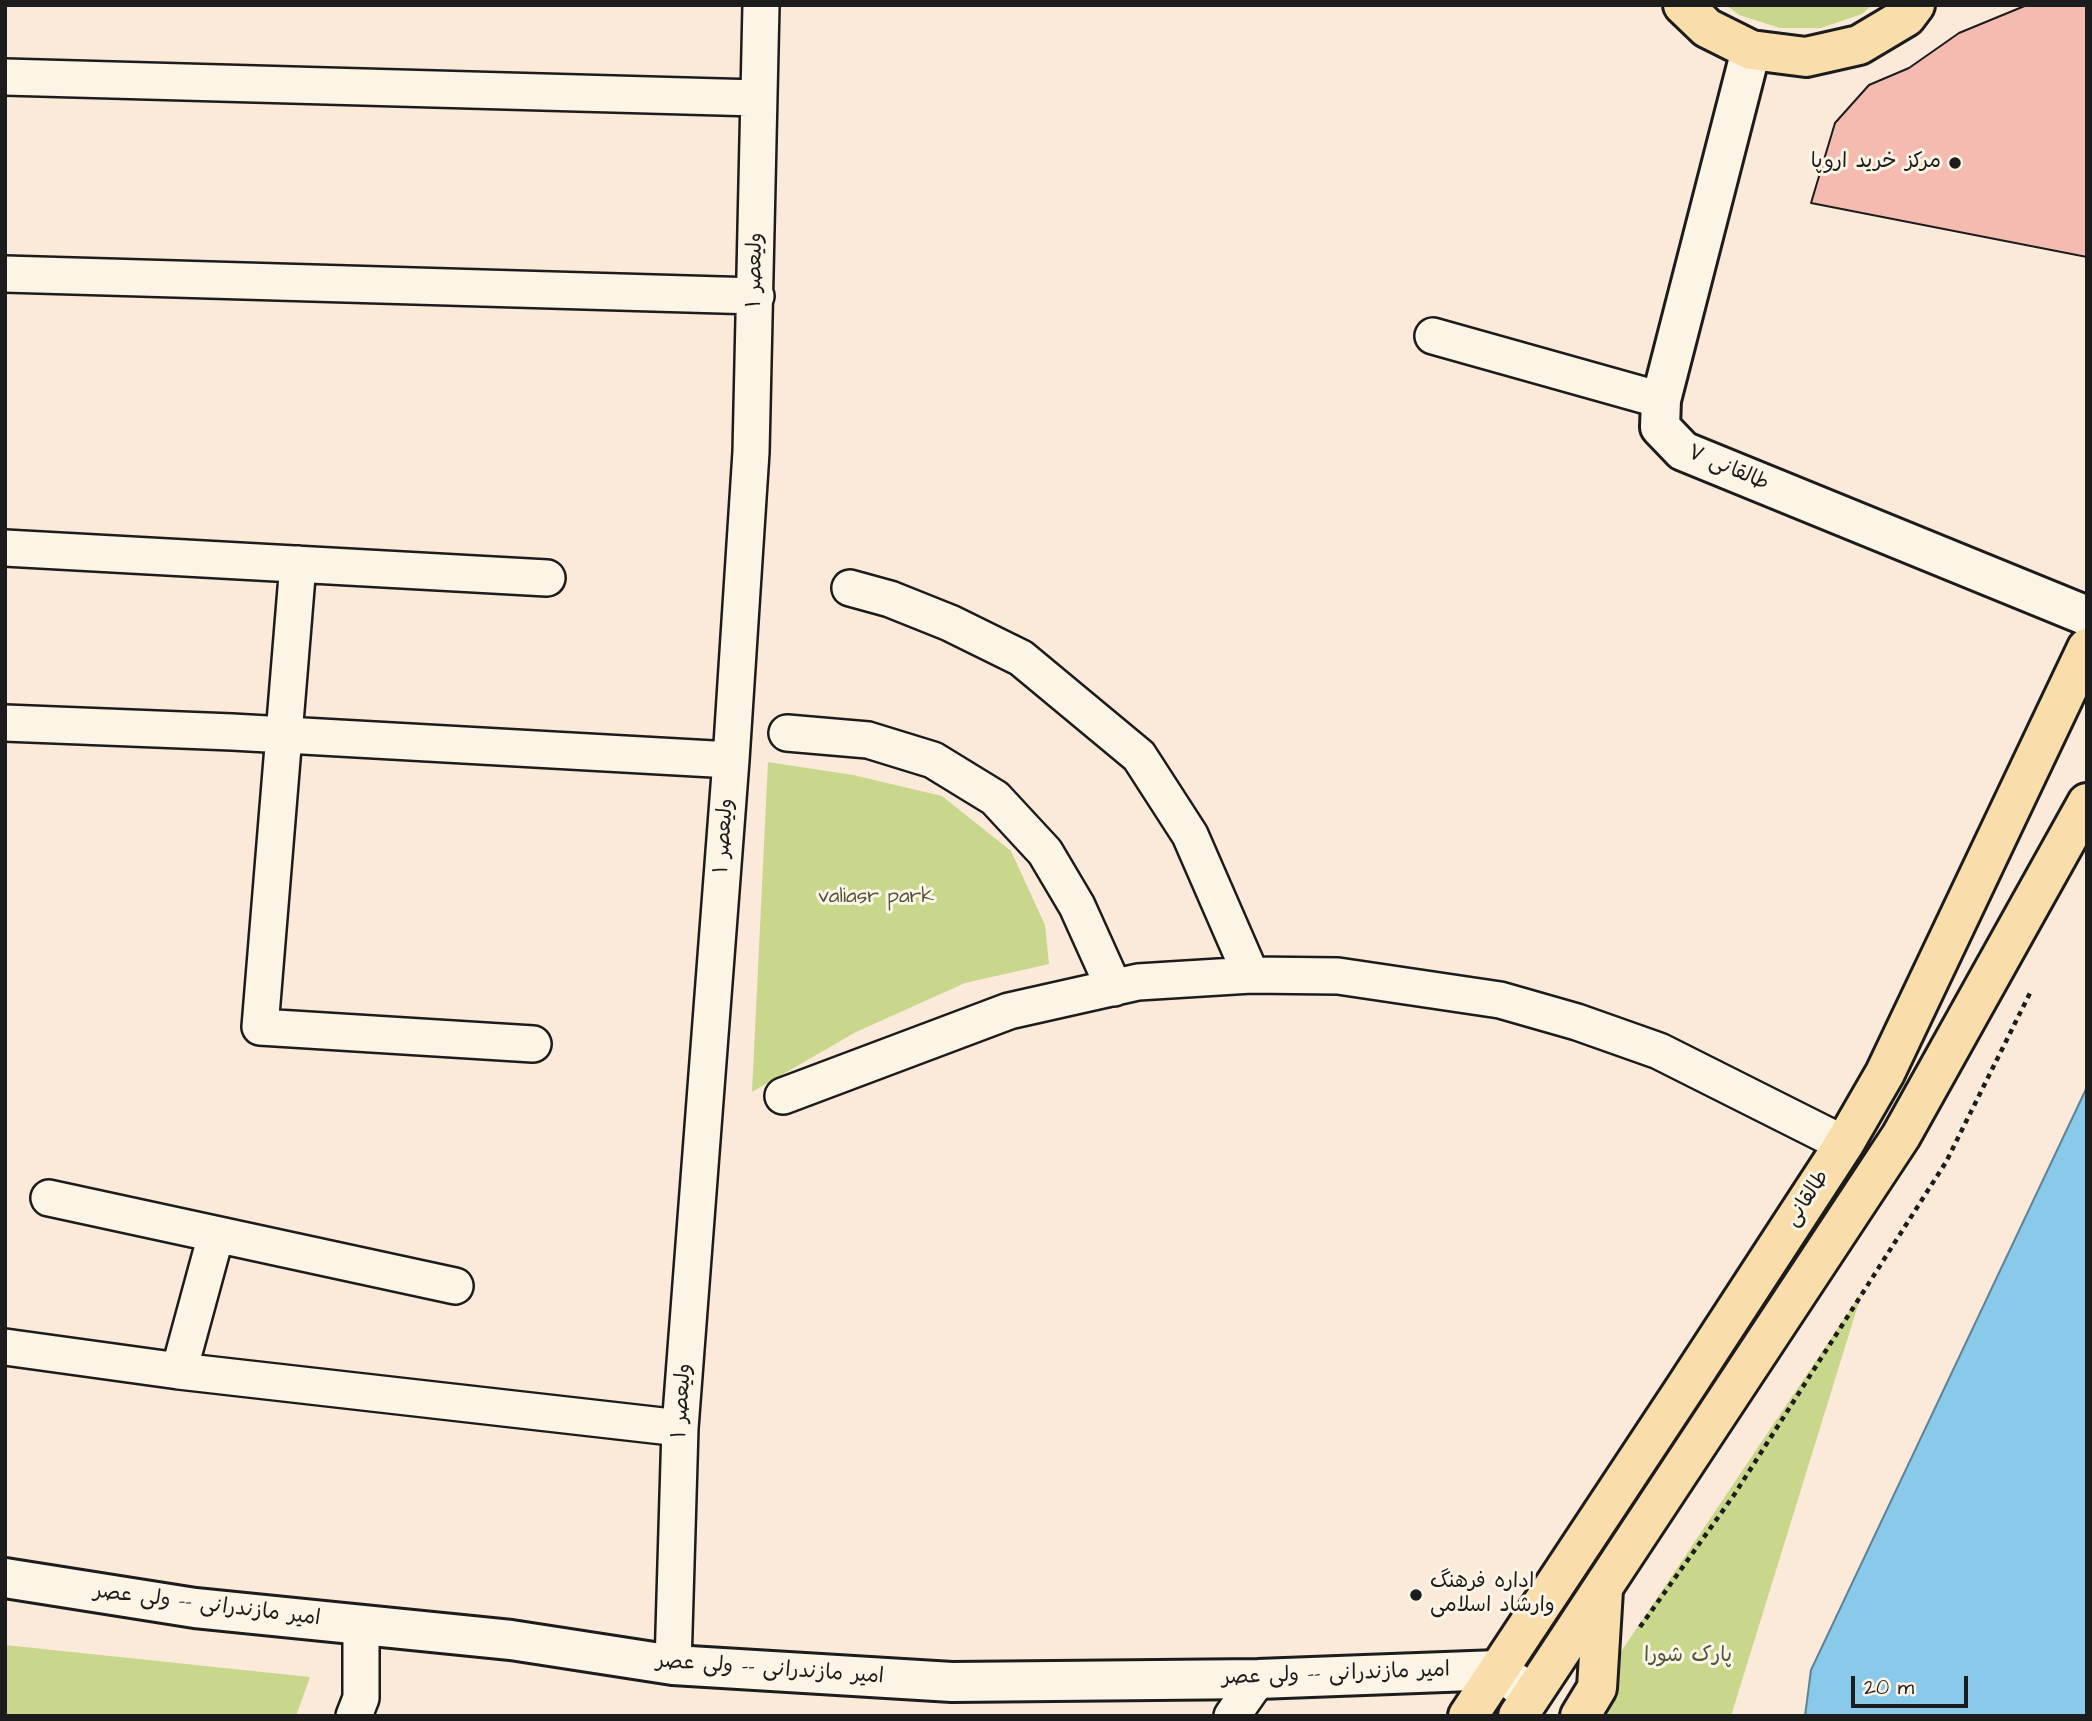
<!DOCTYPE html>
<html>
<head>
<meta charset="utf-8">
<style>
	body { margin:0 }
	#map { position:relative; width:2092px; height:1721px; overflow:hidden; background:#fbe9da; font-family:"Architects Daughter",sans-serif }
	canvas { display:block }
	.frame { position:absolute; inset:0; border:7px solid #1c1c1c; pointer-events:none }
	.scale { position:absolute; left:1851px; top:1676px; width:117px; height:32px; box-sizing:border-box; border:4px solid #1c1c1c; border-top:0; padding-left:9px; font-size:21px; line-height:24px; white-space:nowrap; color:#1c1c1c; -webkit-text-stroke:5px #fcf5e5; paint-order:stroke }
</style>
</head>
<body>
<div id="map">
<canvas width="2092" height="1721"></canvas>
<div class="frame"></div>
<div class="scale">20 m</div>
</div>
<script>
const ctx = document.querySelector('canvas').getContext('2d');
ctx.lineJoin = 'round';
function fillPath(path, color) { ctx.fillStyle = color; ctx.fill(path, 'evenodd'); }
const toPath = rows => new Path2D(rows.map(r => 'M' + r).join(''));
function stroke(path, color, width, dash) { ctx.strokeStyle = color; ctx.lineWidth = width; ctx.lineCap = dash ? 'butt' : 'round'; ctx.setLineDash(dash || []); ctx.stroke(path); }
function write(font, color, halo, rows, align = 'center') {
  ctx.font = font + ' "Architects Daughter","Playpen Sans Arabic",sans-serif'; ctx.lineWidth = 6; ctx.setLineDash([]); ctx.textBaseline = 'middle'; ctx.strokeStyle = halo; ctx.fillStyle = color; for (const [text, x, y, turn = 0] of rows) {
    ctx.save(); ctx.translate(x, y); ctx.rotate((+turn || 0) * Math.PI / 180); ctx.textAlign = isNaN(turn) ? turn : align; if (halo) ctx.strokeText(text, 0, 0); ctx.fillText(text, 0, 0); ctx.restore();
  }
}
const green = toPath([
	[1726,5,1872,5,1862,14,1821,28,1780,28,1739,15],
	[768,762,853,775,942,796,1011,851,1045,925,1049,964,965,983,856,1032,752,1092],
	[1862,1292,1731,1716,1578,1716],
	[5,1645,310,1677,296,1716,5,1716]
]);
const water = toPath([
	[2087,1087,2087,1716,1805,1716,1811,1670,2087,1087]
]);
const building = toPath([
	[2027,5,2087,5,2087,257,1811,203,1835,123,1869,85,1909,68,1959,33,2027,5]
]);
const path = toPath([
	[1640,1627,1734,1495,1946,1162,2031,991]
]);
const minor = toPath([
	[5,77,757,98],
	[5,274,756,296],
	[1433,336,1661,400],
	[5,548,547,578],
	[298,564,260,1027,533,1044],
	[850,588,890,599,950,623,1021,658,1139,756,1190,835,1251,975],
	[5,723,232,732,731,760],
	[787,733,868,740,933,760,995,798,1045,852,1077,906,1114,988],
	[783,1096,1009,1011,1138,982,1251,975,1338,976,1500,1000,1577,1022,1659,1051,1844,1144],
	[49,1198,455,1286],
	[5,1347,179,1371,680,1428],
	[179,1371,216,1235],
	[673,1665,680,1428,731,760,751,452,761,5],
	[354,1716,361,1698,361,1625],
	[1232,1716,1258,1679]
]);
const tertiary = toPath([
	[5,1578,195,1608,511,1640,673,1665,952,1682,1258,1679,1498,1670,1520,1686]
]);
const secondary = toPath([
	[1751,50,1661,400,1660,427,1683,451,2087,616]
]);
const primary = toPath([
	[1683,5,1707,28,1751,50,1806,57,1859,45,1906,17,1915,5],
	[1468,1716,1685,1388,1844,1144,1885,1073,2087,648],
	[1518,1716,1901,1136,2087,803],
	[1580,1716,1597,1688,1603,1590]
]);
const markers = [
	[1955,163,7,"#1c1c1c"],
	[1416,1595,7,"#1c1c1c"]
];
const poiNames = [
	["مرکز خرید اروپا",1941,163],
	["اداره فرهنگ",1430,1583,"left"],
	["وارشاد اسلامی",1430,1607,"left"]
];
const streetNames = [
	["ولیعصر ۱",756,270,-89],
	["طالقانی ۷",1728,469,23],
	["ولیعصر ۱",725,836,-86],
	["طالقانی",1808,1199,-57],
	["ولیعصر ۱",683,1401,-86],
	["امیر مازندرانی -- ولی عصر",207,1606,7],
	["امیر مازندرانی -- ولی عصر",770,1670,4],
	["امیر مازندرانی -- ولی عصر",1336,1675,-2]
];
const parkNames = [
	["valiasr park",876,898],
	["پارک شورا",1688,1657]
];
fillPath(green, '#c8d78b');
fillPath(water, '#89c9ea');
stroke(water, '#5d8498', 2);
fillPath(building, '#f5bab0');
stroke(building, '#1c1c1c', 2);
stroke(minor, '#1c1c1c', 40);
stroke(tertiary, '#1c1c1c', 44);
stroke(secondary, '#1c1c1c', 44);
stroke(primary, '#1c1c1c', 44);
stroke(path, '#1c1c1c', 4.5, [5, 5]);
stroke(minor, '#fcf5e5', 35);
stroke(tertiary, '#fcf5e5', 38);
stroke(secondary, '#fcf5e5', 38);
stroke(primary, '#f9deab', 38);
for (const [x, y, r, color] of markers) { const dot = new Path2D(); dot.arc(x, y, r, 0, 2 * Math.PI); ctx.fillStyle = color; ctx.fill(dot); stroke(dot, '#fcf5e5', 2.5); }
write('21px', '#1c1c1c', '#fcf5e5', poiNames, 'right');
write('21px', '#1c1c1c', '#fcf5e5', streetNames);
write('21px', '#50543d', '#fcf5e5', parkNames);
</script>
</body>
</html>
